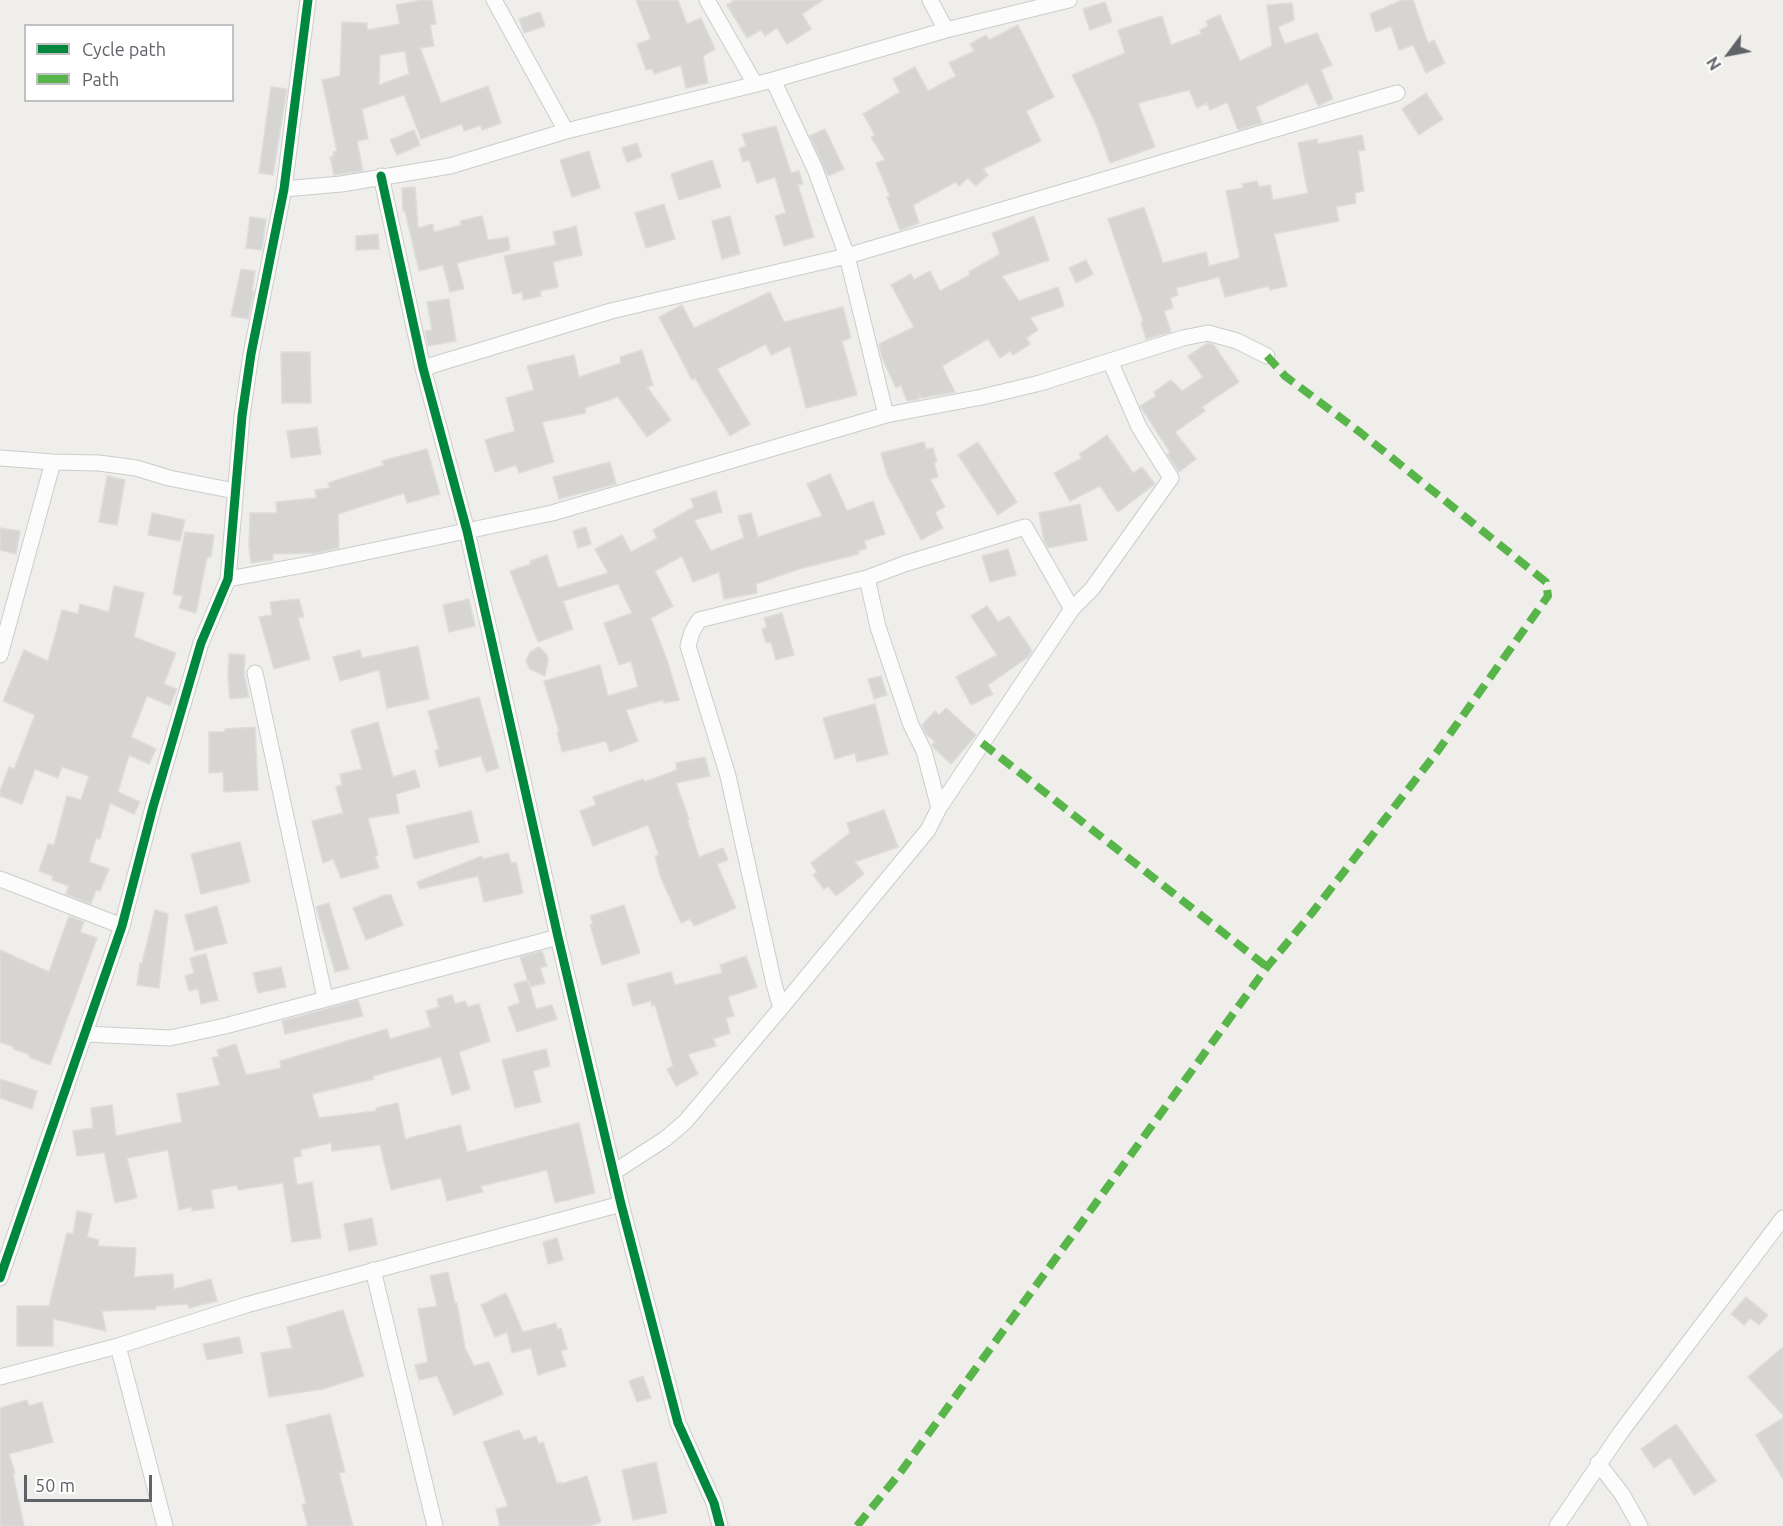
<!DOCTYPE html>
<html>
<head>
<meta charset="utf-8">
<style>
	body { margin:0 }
	#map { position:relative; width:1783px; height:1526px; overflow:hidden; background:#efeeea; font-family:Ubuntu,sans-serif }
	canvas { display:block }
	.legend { position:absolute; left:24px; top:24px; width:210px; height:78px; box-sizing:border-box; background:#fff; border:2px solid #bfc1c3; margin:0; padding:8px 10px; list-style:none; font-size:18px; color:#5f6368 }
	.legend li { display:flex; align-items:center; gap:12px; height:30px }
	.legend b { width:30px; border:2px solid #bfc1c3 }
	.north { position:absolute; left:1699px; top:24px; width:60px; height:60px; -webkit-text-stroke:4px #fff; paint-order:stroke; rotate:238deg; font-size:16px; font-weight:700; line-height:24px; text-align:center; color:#5f6368 }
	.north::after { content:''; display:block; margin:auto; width:21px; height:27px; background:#5f6368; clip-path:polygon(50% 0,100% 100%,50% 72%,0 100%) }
	.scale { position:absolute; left:24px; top:1475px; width:128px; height:27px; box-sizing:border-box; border:3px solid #5f6368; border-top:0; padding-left:8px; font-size:18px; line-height:21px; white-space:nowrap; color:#5f6368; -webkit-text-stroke:4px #fff; paint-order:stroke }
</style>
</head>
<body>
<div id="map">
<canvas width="1783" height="1526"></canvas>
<ul class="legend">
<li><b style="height:8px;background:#00873e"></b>Cycle path</li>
<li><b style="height:8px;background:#58b549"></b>Path</li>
</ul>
<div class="north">N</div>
<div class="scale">50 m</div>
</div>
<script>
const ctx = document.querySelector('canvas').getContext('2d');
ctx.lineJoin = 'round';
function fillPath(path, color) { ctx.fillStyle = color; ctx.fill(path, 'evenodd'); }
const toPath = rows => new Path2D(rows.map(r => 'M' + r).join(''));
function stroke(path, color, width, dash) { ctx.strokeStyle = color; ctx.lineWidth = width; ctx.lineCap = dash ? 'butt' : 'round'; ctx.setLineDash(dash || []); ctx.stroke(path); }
const building = toPath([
	[422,0,432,0,436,24,430,25,434,46,420,48,441,103,488,86,501,123,482,130,481,125,464,131,462,124,421,139,404,95,362,109,368,139,357,141,363,171,334,175,330,157,334,156,333,152,337,151,322,80,340,76,342,22,367,23,367,30,400,24,396,5,422,0],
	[405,51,409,74,379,85,380,55,405,51],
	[636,0,678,0,687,24,701,18,715,49,703,56,708,83,686,88,681,65,654,74,652,69,646,70,637,44,651,39,636,0],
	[735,0,823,0,802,14,811,29,787,44,777,28,765,36,761,30,747,38,727,5,735,0],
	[1402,0,1413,0,1428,43,1434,40,1445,63,1426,73,1413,45,1399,50,1391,26,1376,32,1370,14,1402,0],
	[1105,2,1112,22,1090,30,1083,9,1105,2],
	[1292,3,1294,20,1278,27,1285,44,1317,33,1332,65,1321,70,1333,99,1318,106,1308,83,1256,107,1262,123,1238,130,1227,102,1210,110,1207,103,1197,108,1189,90,1138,103,1155,147,1110,163,1096,124,1072,75,1125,53,1118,30,1162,16,1171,45,1201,34,1200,30,1208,26,1206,21,1220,15,1240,61,1272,46,1267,5,1292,3],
	[540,12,545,26,524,33,519,19,540,12],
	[1018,25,1054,97,1026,111,1041,141,983,169,988,175,976,186,968,178,959,186,956,182,913,205,919,223,900,230,887,197,890,196,876,163,885,160,871,137,875,135,863,114,900,92,893,79,915,67,928,91,956,76,949,63,974,51,970,44,986,35,989,40,1018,25],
	[271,87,287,89,273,175,259,173,271,87],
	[1426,93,1443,119,1419,135,1402,109,1426,93],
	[776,126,791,173,799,171,803,184,798,185,814,237,784,246,775,216,786,213,775,177,757,183,749,160,743,162,739,149,746,146,742,134,776,126],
	[825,129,844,169,828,176,810,136,825,129],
	[414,130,420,145,397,155,390,140,414,130],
	[1362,135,1365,150,1358,151,1364,191,1355,193,1356,203,1336,207,1339,221,1274,234,1287,286,1270,290,1268,286,1225,297,1219,277,1176,288,1178,295,1170,298,1173,308,1164,311,1171,332,1146,339,1141,322,1143,321,1108,219,1144,207,1163,263,1206,252,1209,266,1240,258,1226,191,1243,188,1242,184,1257,181,1259,187,1270,185,1273,200,1308,193,1298,143,1317,139,1318,144,1362,135],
	[637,143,642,157,627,162,622,148,637,143],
	[589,151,600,188,572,197,560,160,589,151],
	[712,160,721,187,679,200,671,174,712,160],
	[415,187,418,228,433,224,434,232,462,225,460,221,482,216,488,240,508,237,510,250,457,263,464,289,450,292,443,265,419,271,405,211,403,211,402,188,415,187],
	[664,204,675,239,646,248,635,213,664,204],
	[730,216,740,254,722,259,712,221,730,216],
	[1034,216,1049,260,1002,276,1019,301,1058,287,1064,306,1030,318,1038,330,1026,338,1030,344,1013,355,1010,351,1000,358,988,339,942,366,955,392,921,398,918,393,919,399,907,401,901,385,896,388,882,358,879,344,914,327,891,285,911,274,914,280,930,271,940,291,970,275,969,272,1000,254,992,233,1034,216],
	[250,217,266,219,262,250,246,248,250,217],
	[576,226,582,255,553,262,558,287,540,291,541,296,523,300,522,292,513,294,504,256,556,245,553,232,576,226],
	[378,234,379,249,356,250,356,236,378,234],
	[1086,260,1093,274,1076,283,1069,268,1086,260],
	[241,269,255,271,252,291,254,291,248,319,231,316,241,269],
	[770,292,784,322,843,307,851,338,842,341,857,395,806,408,790,346,771,355,766,344,717,369,750,424,730,436,695,378,692,380,659,317,682,305,694,328,770,292],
	[449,299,456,341,428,346,425,331,432,330,427,302,449,299],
	[1208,343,1214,345,1239,382,1202,407,1205,411,1175,432,1196,459,1179,472,1167,454,1170,452,1140,406,1156,396,1154,392,1171,380,1182,391,1203,377,1188,356,1208,343],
	[642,350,653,385,647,387,671,420,647,437,618,397,585,408,586,413,542,422,554,462,519,473,516,465,495,472,485,440,515,431,506,398,534,390,527,366,574,355,579,377,621,363,620,357,642,350],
	[281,352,310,352,311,403,282,403,281,352],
	[317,427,321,454,291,458,287,431,317,427],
	[1107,435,1133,473,1142,467,1155,484,1118,512,1100,486,1070,501,1054,473,1082,458,1079,454,1107,435],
	[924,442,926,449,933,448,937,462,934,463,938,477,930,479,945,507,935,512,943,528,921,540,887,475,881,453,924,442],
	[978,442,1017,502,998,515,958,455,978,442],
	[427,449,440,494,407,503,404,493,338,514,339,548,315,553,273,554,273,560,251,563,249,546,250,513,277,513,276,502,316,498,315,490,330,488,328,483,384,465,382,461,427,449],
	[610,462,616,484,559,499,553,477,610,462],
	[830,474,847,511,873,501,885,534,864,541,867,548,858,551,859,554,799,569,756,584,757,593,724,599,719,572,693,582,682,556,655,571,673,606,651,618,668,663,679,700,664,703,663,700,626,710,638,741,610,752,606,741,562,752,557,732,559,731,544,681,600,665,608,696,638,687,631,661,619,665,604,623,632,613,618,584,563,601,573,629,538,642,510,571,531,564,530,561,547,555,558,588,608,573,595,549,622,535,631,552,657,538,653,530,694,507,691,499,716,491,722,512,694,520,711,551,744,538,738,516,751,513,758,537,822,516,807,484,830,474],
	[107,476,125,480,117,525,99,522,107,476],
	[1080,504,1087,540,1048,548,1044,541,1039,513,1080,504],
	[152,513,185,520,180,541,148,535,152,513],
	[586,527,591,544,578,548,573,531,586,527],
	[0,528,20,531,16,554,0,550,0,528],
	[185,532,214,535,211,557,207,557,196,613,179,608,183,596,173,594,185,532],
	[1008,549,1016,575,990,582,982,556,1008,549],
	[114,586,144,593,134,637,176,653,164,684,177,689,170,706,147,696,131,737,156,749,149,764,129,755,118,792,140,802,134,814,110,803,100,839,96,838,89,862,109,869,100,891,96,890,91,904,66,894,69,886,52,880,53,876,39,871,48,844,54,845,67,796,81,800,89,776,62,767,58,778,35,769,22,804,0,796,0,791,9,767,14,769,35,715,3,701,24,650,48,661,62,610,78,614,80,604,109,612,114,586],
	[299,599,304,617,298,618,310,659,274,669,259,617,272,615,270,602,299,599],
	[469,599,475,626,449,632,443,605,469,599],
	[987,606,998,622,1009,616,1032,651,1028,657,988,685,993,694,971,705,956,677,997,655,971,616,987,606],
	[782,613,794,655,776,660,771,642,766,643,762,629,767,627,764,618,782,613],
	[418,646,429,699,387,708,379,670,340,681,333,657,360,650,362,658,418,646],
	[539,647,547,655,548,660,545,676,530,669,526,661,530,652,539,647],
	[229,654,245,655,244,674,249,697,230,699,228,678,229,654],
	[881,676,887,695,874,699,868,679,881,676],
	[479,697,499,768,486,772,481,756,439,767,435,750,439,749,428,711,479,697],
	[875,704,888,754,857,762,855,753,835,759,823,718,875,704],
	[946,708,976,735,951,764,933,747,932,745,935,742,926,734,922,725,935,711,939,715,946,708],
	[378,722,393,777,415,770,420,787,396,794,399,813,368,818,378,855,375,856,379,868,341,878,333,859,323,863,312,821,343,813,336,787,342,785,340,774,362,769,351,730,378,722],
	[255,727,258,790,224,792,223,772,209,773,209,732,225,732,225,729,255,727],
	[705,757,710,776,676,783,689,819,687,819,699,857,723,848,728,860,717,864,736,908,694,926,690,919,681,923,661,878,655,856,659,855,648,825,593,846,580,811,596,805,593,797,643,779,644,782,677,770,676,763,705,757],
	[884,810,898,847,855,862,864,874,836,896,828,886,824,889,813,875,817,872,811,863,850,833,847,823,884,810],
	[471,811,479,842,414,859,406,826,471,811],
	[240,842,250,882,201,894,191,854,240,842],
	[508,853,511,863,516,862,523,893,484,902,478,876,420,889,417,882,482,856,483,859,508,853],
	[385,895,391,895,403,925,366,940,353,908,385,895],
	[329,903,349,969,335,972,316,907,329,903],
	[624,905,640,953,602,965,590,925,593,924,590,916,624,905],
	[217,906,227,943,195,951,185,915,217,906],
	[155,910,168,914,159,988,137,985,140,963,142,963,155,910],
	[69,916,84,922,80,932,97,938,50,1065,29,1057,29,1054,13,1049,14,1047,0,1042,0,950,49,972,69,916],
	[542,951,547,966,540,968,545,983,530,987,520,957,542,951],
	[206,954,218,1000,201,1004,198,988,189,991,185,976,194,973,190,958,206,954],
	[746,956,757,987,728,997,734,1016,726,1018,730,1033,713,1039,716,1046,688,1054,698,1074,676,1086,667,1069,673,1066,655,1005,652,1006,651,1001,633,1006,627,984,671,972,675,985,722,973,720,965,746,956],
	[281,967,286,987,258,993,253,973,281,967],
	[528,980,536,1009,552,1005,557,1019,517,1032,508,1007,520,1003,514,984,528,980],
	[452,995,455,1004,465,1001,468,1007,479,1004,490,1041,459,1052,470,1089,452,1095,441,1057,373,1076,374,1079,312,1094,319,1118,376,1111,376,1108,398,1103,405,1139,460,1125,467,1152,579,1123,595,1193,555,1203,547,1170,481,1186,483,1192,447,1201,441,1178,391,1190,380,1145,332,1151,331,1143,300,1150,302,1156,293,1158,297,1185,312,1182,321,1238,292,1242,283,1183,238,1190,237,1185,211,1190,214,1208,192,1211,192,1207,179,1210,168,1150,127,1158,137,1198,115,1203,104,1151,103,1153,77,1156,73,1131,93,1128,91,1108,112,1105,116,1136,182,1122,177,1094,220,1085,212,1058,219,1056,217,1050,236,1044,246,1075,281,1068,280,1061,387,1029,390,1039,431,1027,426,1011,439,1007,437,999,452,995],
	[358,1000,363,1016,285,1034,282,1021,358,1000],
	[546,1049,550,1066,533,1071,541,1102,515,1108,502,1060,546,1049],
	[0,1079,37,1091,32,1109,0,1098,0,1079],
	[77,1211,92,1214,87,1237,99,1240,98,1246,136,1248,134,1277,173,1274,174,1289,211,1279,217,1301,189,1308,188,1304,156,1306,156,1309,102,1311,106,1331,53,1319,53,1346,17,1346,17,1306,49,1306,67,1233,73,1234,77,1211],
	[372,1218,377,1245,349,1251,344,1224,372,1218],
	[557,1238,563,1260,548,1264,543,1242,557,1238],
	[448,1272,455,1303,457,1303,465,1348,474,1366,489,1362,503,1394,454,1415,437,1376,419,1380,415,1365,428,1362,418,1309,437,1306,430,1276,448,1272],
	[506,1293,523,1332,556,1323,557,1329,561,1328,567,1349,561,1351,566,1366,538,1375,531,1348,512,1353,507,1332,495,1337,481,1305,506,1293],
	[1746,1297,1768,1315,1759,1325,1750,1318,1744,1325,1731,1314,1746,1297],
	[343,1310,364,1376,323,1389,269,1397,261,1353,292,1348,287,1327,343,1310],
	[239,1337,243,1353,207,1360,203,1344,239,1337],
	[1783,1347,1783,1415,1748,1377,1783,1347],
	[643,1376,651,1398,637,1402,629,1381,643,1376],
	[27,1400,29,1406,42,1402,53,1442,9,1454,15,1473,13,1474,24,1526,0,1526,0,1408,27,1400],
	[330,1414,345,1472,339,1473,353,1526,308,1526,302,1505,306,1503,286,1425,330,1414],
	[1783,1418,1783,1479,1756,1435,1783,1418],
	[1676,1424,1716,1481,1694,1495,1670,1457,1654,1468,1641,1449,1676,1424],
	[519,1430,524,1440,536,1436,539,1444,543,1442,557,1483,561,1482,561,1484,587,1476,601,1522,590,1526,500,1526,496,1509,508,1506,483,1442,519,1430],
	[656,1462,667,1513,633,1520,622,1470,656,1462]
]);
const minor = toPath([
	[494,0,566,131],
	[707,0,755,84],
	[930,0,946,30],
	[773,80,815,169,847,256,886,415],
	[381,176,423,368,467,531,558,937,621,1204,678,1423,714,1503,720,1526],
	[284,189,341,184,450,166,566,131,773,80,946,30,1069,0],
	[423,368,611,311,847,256,1397,93],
	[0,458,53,462,99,463,136,468,169,478,235,491],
	[228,579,309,564,552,513,886,415,982,397,1040,383,1183,338,1208,333,1237,341,1267,356],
	[0,655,53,462],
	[255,673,325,998],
	[939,808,1072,609,1092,589,1171,478,1139,427,1110,361],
	[0,879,122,926],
	[781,1008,928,830,939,808,924,751,911,725,878,627,867,578],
	[86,1034,170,1038,225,1026,558,937],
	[614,1172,665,1139,685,1122,781,1008,774,984,728,776,688,646,692,632,699,620,867,578,904,564,1025,527,1072,609],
	[373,1270,435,1526],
	[0,1278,122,926,153,807,201,643,228,579,242,416,251,354,284,189,308,0],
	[118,1346,165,1526],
	[0,1377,118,1346,246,1305,621,1204],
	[1598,1463,1622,1494,1640,1526],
	[1557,1526,1621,1432,1783,1218]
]);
const quiet = toPath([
	[982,743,1267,967],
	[857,1526,900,1473,1267,967,1312,913,1437,752,1548,596,1546,582,1361,433,1285,376,1267,356]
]);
const cycleway = toPath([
	[381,176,423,368,467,531,558,937,621,1204,678,1423,714,1503,720,1526],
	[0,1278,122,926,153,807,201,643,228,579,242,416,251,354,284,189,308,0]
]);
fillPath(building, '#d6d5d3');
stroke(building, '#deddd9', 1.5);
stroke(minor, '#cbcccc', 17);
stroke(minor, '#fdfcfc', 15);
stroke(quiet, '#58b549', 8, [15, 8]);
stroke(cycleway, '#00873e', 9);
</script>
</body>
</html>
